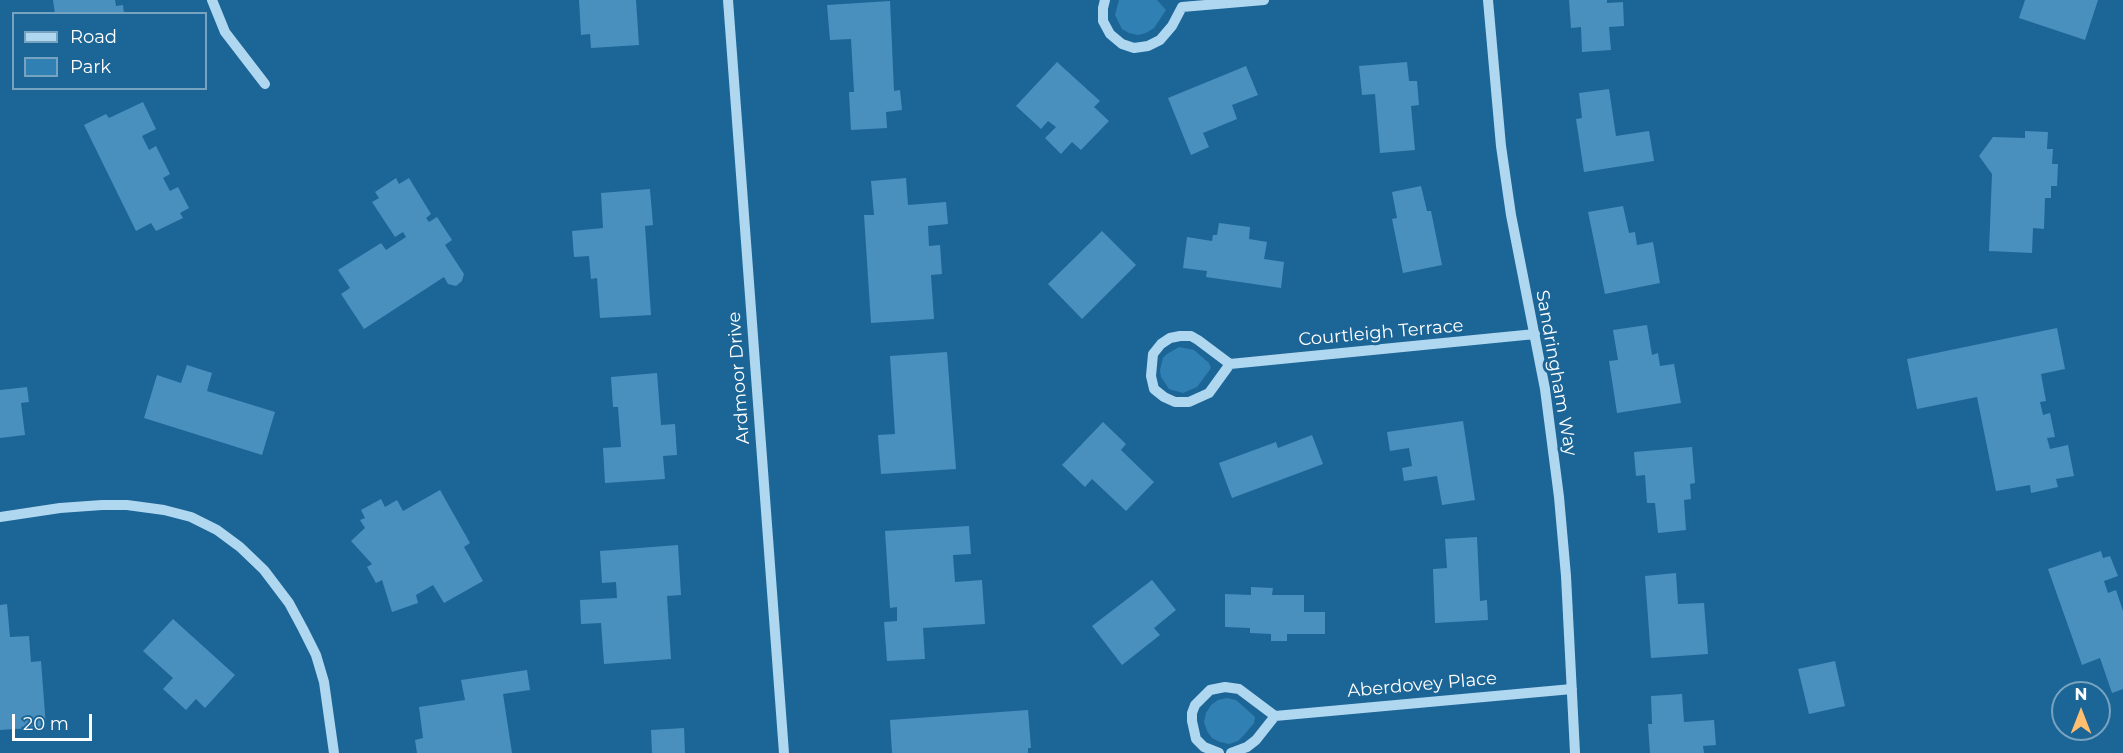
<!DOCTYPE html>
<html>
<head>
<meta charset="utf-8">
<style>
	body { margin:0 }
	#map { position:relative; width:2123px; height:753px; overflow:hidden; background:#1c6597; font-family:Montserrat,sans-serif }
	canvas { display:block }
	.legend { position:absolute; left:12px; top:12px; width:195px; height:78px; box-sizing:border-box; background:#1c6597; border:2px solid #77a3c1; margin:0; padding:8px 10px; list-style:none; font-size:18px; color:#fff }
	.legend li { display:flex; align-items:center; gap:12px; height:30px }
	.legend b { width:30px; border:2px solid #77a3c1 }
	.north { position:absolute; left:2051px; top:681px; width:60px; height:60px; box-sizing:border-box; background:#1c6597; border:2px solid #77a3c1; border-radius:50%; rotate:0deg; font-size:16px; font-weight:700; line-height:24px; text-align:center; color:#fff }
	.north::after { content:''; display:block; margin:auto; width:21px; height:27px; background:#ffbf6f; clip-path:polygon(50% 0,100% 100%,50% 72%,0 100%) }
	.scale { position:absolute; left:12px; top:714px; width:80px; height:27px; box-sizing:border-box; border:3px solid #fff; border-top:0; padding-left:8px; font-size:18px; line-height:21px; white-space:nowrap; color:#fff; -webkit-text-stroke:4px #1c6597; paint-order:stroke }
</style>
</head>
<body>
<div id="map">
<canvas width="2123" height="753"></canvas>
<ul class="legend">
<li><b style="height:8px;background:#b0d7f0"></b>Road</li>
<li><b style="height:16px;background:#3080b4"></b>Park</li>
</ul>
<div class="north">N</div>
<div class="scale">20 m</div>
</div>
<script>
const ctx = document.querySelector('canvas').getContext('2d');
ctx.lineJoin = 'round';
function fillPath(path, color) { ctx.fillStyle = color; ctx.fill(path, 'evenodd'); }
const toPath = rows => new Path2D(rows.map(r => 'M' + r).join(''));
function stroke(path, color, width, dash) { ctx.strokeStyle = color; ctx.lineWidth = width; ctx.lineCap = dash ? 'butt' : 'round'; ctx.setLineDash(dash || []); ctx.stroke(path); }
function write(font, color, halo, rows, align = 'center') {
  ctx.font = font + ' Montserrat,sans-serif'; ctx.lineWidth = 6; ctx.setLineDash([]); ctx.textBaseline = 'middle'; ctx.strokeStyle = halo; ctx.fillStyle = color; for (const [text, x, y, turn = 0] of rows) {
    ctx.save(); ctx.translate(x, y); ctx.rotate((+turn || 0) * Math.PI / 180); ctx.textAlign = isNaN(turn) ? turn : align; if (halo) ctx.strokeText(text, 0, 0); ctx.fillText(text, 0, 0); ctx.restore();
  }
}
const green = toPath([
	[1119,0,1157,0,1166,10,1154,28,1146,33,1138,35,1129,33,1122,29,1115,15],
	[1179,347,1194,350,1209,363,1211,368,1197,387,1183,393,1169,389,1161,377,1160,370,1163,358,1167,354],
	[1227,698,1236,700,1255,717,1254,723,1244,735,1238,741,1229,744,1220,742,1212,738,1207,731,1204,722,1206,713,1211,705,1218,700]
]);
const building = toPath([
	[53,0,115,0,116,6,123,5,124,14,55,14],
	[579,0,636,0,639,45,591,48,590,34,581,35],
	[1569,0,1607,0,1607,3,1623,2,1624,26,1609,27,1611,50,1582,52,1581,27,1571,28],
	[2025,0,2098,0,2085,40,2019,18],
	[890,1,894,91,900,90,902,110,886,112,887,128,851,130,849,92,854,92,851,39,830,40,827,5],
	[1057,62,1100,101,1094,107,1109,121,1081,150,1072,142,1061,154,1045,138,1056,127,1048,121,1041,129,1016,106],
	[1407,62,1409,81,1417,81,1419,105,1411,106,1415,150,1380,153,1375,94,1362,95,1359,66],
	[1246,66,1258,95,1232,105,1237,119,1203,133,1209,147,1191,155,1168,98],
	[1609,89,1616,136,1649,131,1654,161,1584,172,1576,119,1582,118,1579,93],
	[143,102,156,129,142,136,149,150,156,146,170,174,163,178,170,191,178,187,189,208,180,213,183,218,156,231,151,223,136,231,84,125,106,114,109,118],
	[2025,131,2048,132,2047,149,2053,149,2052,164,2058,164,2057,186,2051,186,2051,198,2045,198,2044,229,2033,228,2032,253,1989,251,1992,174,1979,156,1993,137,2025,138],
	[396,178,399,184,409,178,431,214,426,218,429,222,437,217,452,240,445,245,464,274,462,281,456,286,448,284,444,277,364,329,341,294,350,288,338,270,381,243,386,250,406,237,403,232,395,237,372,202,379,198,375,192],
	[906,178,908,205,946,202,948,224,928,226,929,246,940,245,942,274,931,275,934,319,871,323,864,215,874,215,871,181],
	[1421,186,1427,211,1431,211,1442,265,1403,273,1392,219,1397,218,1392,192],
	[650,189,653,225,645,226,651,315,600,318,597,278,591,279,589,256,574,257,572,231,603,228,601,193],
	[1623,206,1629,233,1635,232,1637,245,1653,242,1660,283,1605,294,1588,212],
	[1219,223,1250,227,1249,239,1267,242,1264,259,1284,262,1281,288,1206,277,1207,271,1183,268,1187,237,1212,241,1213,235,1217,235],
	[1102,231,1136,265,1082,319,1048,284],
	[1647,325,1652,355,1658,353,1660,366,1674,364,1681,403,1617,413,1609,361,1618,360,1613,330],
	[2057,328,2065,369,2041,374,2046,401,2040,402,2043,415,2050,413,2055,437,2047,438,2050,449,2068,445,2074,476,2056,479,2058,487,2031,493,2030,485,1996,491,1977,397,1917,409,1907,359],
	[947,352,956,469,881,474,878,435,895,434,890,356],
	[187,365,212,373,207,391,275,412,262,455,144,418,157,375,181,383],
	[657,373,661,425,675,424,677,455,663,456,665,479,605,483,603,448,621,447,618,407,613,407,611,377],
	[27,387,29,402,21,403,25,435,0,438,0,390],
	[1463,421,1475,500,1442,505,1437,476,1404,481,1402,468,1412,466,1409,448,1390,451,1387,432],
	[1103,422,1126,444,1121,450,1154,482,1126,511,1092,479,1085,487,1062,465],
	[1312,435,1323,464,1232,498,1219,463,1276,442,1278,448],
	[1692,447,1695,483,1690,484,1691,499,1684,500,1686,530,1658,533,1655,503,1647,503,1645,475,1636,476,1634,452],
	[440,490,470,543,464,547,483,581,444,603,433,585,416,595,418,603,392,612,382,580,376,583,367,567,372,564,351,541,365,528,360,520,365,518,361,510,381,499,385,507,397,500,403,511],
	[969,526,971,554,953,555,955,582,982,580,985,624,923,628,925,659,887,661,884,622,897,621,897,607,890,608,885,531],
	[1477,537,1480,601,1487,600,1488,620,1435,623,1433,569,1447,568,1445,539],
	[678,545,681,595,667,596,671,659,604,664,601,623,581,624,580,600,617,598,616,582,602,583,600,551],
	[2101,551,2103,558,2110,556,2118,576,2104,581,2108,593,2116,590,2123,611,2123,689,2112,693,2100,658,2082,665,2048,569],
	[1676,573,1678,604,1704,603,1708,654,1651,658,1645,576],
	[1152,580,1176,610,1154,628,1160,635,1122,665,1092,626],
	[1251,587,1273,588,1272,595,1304,595,1304,612,1325,612,1325,634,1287,634,1287,641,1271,641,1271,634,1250,633,1250,628,1225,627,1225,594,1251,595],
	[7,604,10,637,29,636,31,662,41,661,46,727,0,730,0,605],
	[173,619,235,675,205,708,196,699,186,710,163,689,173,678,143,651],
	[1835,661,1845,706,1809,714,1798,669],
	[527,670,530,690,503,694,512,753,417,753,415,740,423,738,419,707,465,700,461,680],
	[1682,694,1684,722,1714,720,1716,745,1703,746,1704,753,1650,753,1648,724,1652,724,1651,696],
	[1028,710,1031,748,1028,748,1028,753,892,753,890,720],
	[684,728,685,753,652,753,651,730]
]);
const minor = toPath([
	[212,0,225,32,265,84],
	[728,0,784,753],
	[1105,0,1103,8,1103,21,1110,34,1122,44,1134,48,1148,46,1160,40,1172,26,1182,7],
	[1488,0,1501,146,1511,215,1545,389,1559,497,1566,576,1575,753],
	[1182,7,1264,0],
	[1230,364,1209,393,1189,402,1175,402,1164,397,1154,389,1151,376,1153,354,1161,344,1170,338,1180,336,1191,336,1198,340,1230,364,1535,334],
	[0,517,60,508,102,505,127,505,164,510,191,517,217,530,240,547,264,570,289,603,303,629,316,655,324,682,334,753],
	[1219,753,1204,747,1196,739,1192,721,1192,713,1195,705,1210,690,1225,687,1239,689,1275,716,1572,689],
	[1231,753,1247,747,1256,740,1275,716]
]);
const streetNames = [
	["Courtleigh Terrace",1381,333,-5],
	["Sandringham Way",1556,373,80],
	["Ardmoor Drive",739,378,-94],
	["Aberdovey Place",1422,685,-5]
];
fillPath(green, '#3080b4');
fillPath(building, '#4a90be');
stroke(minor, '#b0d7f0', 10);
write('18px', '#fff', '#1c6597', streetNames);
</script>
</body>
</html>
